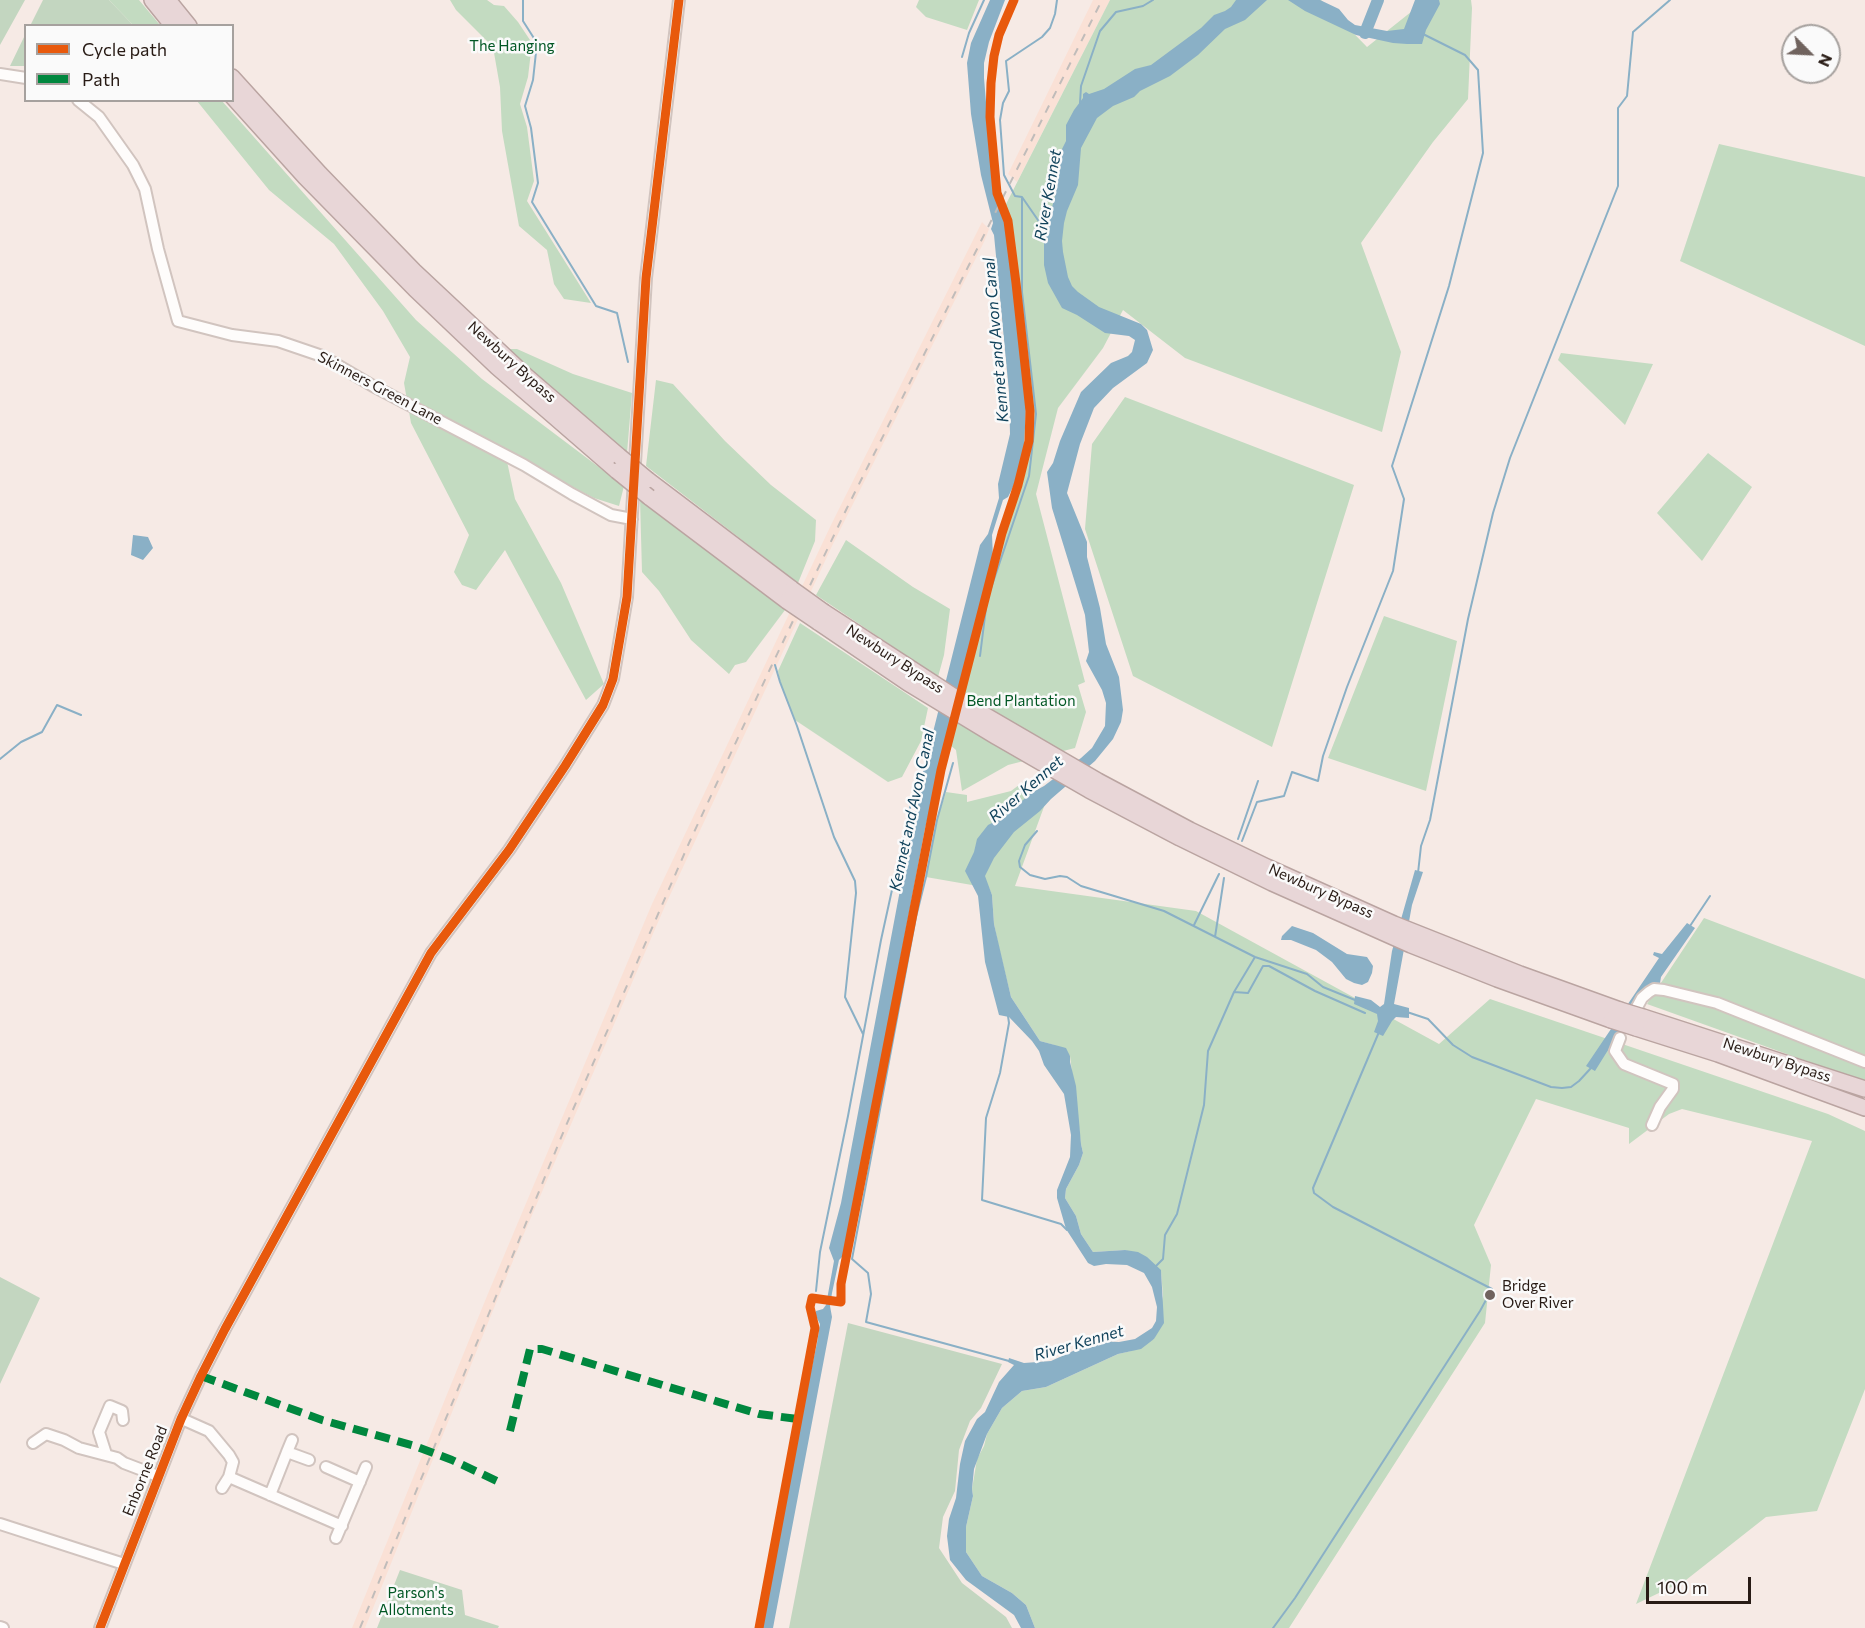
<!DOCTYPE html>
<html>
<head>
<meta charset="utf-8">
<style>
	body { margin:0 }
	#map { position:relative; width:1865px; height:1628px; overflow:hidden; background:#f6eae5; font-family:Commissioner,sans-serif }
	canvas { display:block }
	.legend { position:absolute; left:24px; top:24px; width:210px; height:78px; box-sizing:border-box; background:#fafafa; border:2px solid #a6a19e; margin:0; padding:8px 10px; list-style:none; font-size:18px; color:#281b15 }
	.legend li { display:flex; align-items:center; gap:12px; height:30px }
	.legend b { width:30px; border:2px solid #a6a19e }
	.north { position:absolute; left:1781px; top:24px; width:60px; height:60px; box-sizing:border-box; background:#fafafa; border:2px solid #a6a19e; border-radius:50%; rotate:114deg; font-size:16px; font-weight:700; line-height:24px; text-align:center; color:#281b15 }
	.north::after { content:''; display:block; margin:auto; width:21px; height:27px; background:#70635e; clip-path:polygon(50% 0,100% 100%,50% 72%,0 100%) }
	.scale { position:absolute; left:1646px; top:1577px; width:105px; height:27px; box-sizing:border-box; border:3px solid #281b15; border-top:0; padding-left:8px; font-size:18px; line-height:21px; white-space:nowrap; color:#281b15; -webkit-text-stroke:4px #fafafa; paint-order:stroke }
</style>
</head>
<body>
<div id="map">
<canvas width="1865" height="1628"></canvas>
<ul class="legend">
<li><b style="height:8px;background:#e8590c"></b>Cycle path</li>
<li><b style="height:8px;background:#00873e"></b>Path</li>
</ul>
<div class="north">N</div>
<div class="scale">100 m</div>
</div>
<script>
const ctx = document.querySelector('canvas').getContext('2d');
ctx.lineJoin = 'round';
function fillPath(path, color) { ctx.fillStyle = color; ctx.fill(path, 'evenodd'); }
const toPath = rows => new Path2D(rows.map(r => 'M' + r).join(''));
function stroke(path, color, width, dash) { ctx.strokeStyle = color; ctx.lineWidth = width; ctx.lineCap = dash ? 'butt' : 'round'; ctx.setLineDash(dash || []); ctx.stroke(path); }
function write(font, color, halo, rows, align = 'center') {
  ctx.font = font + ' Commissioner,sans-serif'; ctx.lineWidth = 5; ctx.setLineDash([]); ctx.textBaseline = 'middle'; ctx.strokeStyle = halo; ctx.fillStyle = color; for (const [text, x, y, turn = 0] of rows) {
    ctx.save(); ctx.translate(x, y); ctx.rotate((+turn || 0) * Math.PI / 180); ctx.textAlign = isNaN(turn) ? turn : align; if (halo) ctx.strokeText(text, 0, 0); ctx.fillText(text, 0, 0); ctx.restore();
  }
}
const built = toPath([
	[1093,0,1110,0,1017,182,1008,174],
	[982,222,989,229,984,242,832,546,665,906,523,1236,365,1628,352,1628,487,1296,652,904,831,525]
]);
const green = toPath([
	[0,0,25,0,0,45],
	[43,0,109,0,133,25,30,26],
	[25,35,25,66,10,66],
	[0,1277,40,1298,0,1384],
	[848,1323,1002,1364,981,1408,970,1421,959,1450,955,1491,943,1517,939,1548,962,1583,1006,1617,1012,1628,789,1628],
	[400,1570,462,1590,465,1615,499,1626,498,1628,377,1628]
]);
const forest = toPath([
	[109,0,139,0,160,25,133,25],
	[450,0,487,0,494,5,504,6,518,22,532,43,528,77,520,104,527,127,534,181,527,201,591,303,564,299,554,284,547,250,519,226,502,131,500,87,493,47,456,10],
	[919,0,979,0,967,30,926,17,916,7],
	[1110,0,1321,0,1367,47,1426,0,1471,0,1472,8,1468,99,1433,142,1361,243,1401,352,1382,432,1185,358,1123,310,1103,348,1058,408,1036,494,1085,682,1078,685,1086,712,1075,748,1008,765,962,791,956,750,949,744,1002,533,1027,455,1030,429,1030,411,1016,283,1009,232,1003,210],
	[197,101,222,101,416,320,482,379,624,486,619,506,594,498,505,452,515,499,561,583,604,684,586,700,505,550,476,590,462,585,454,572,469,535,411,423,404,383,410,357,383,311,334,244,269,190],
	[1719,144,1865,177,1865,346,1680,261],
	[507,349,517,349,573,374,632,393,627,453],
	[1561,353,1653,364,1625,425,1558,360],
	[656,380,673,384,725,441,771,485,816,520,815,541,798,583,646,466],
	[1125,397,1354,485,1272,747,1133,676,1085,529,1092,444],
	[1708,453,1752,487,1702,561,1657,513],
	[640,499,785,610,746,662,735,665,729,674,691,640,659,591,642,572],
	[846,540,913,587,950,609,944,655,938,677,816,595],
	[1384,616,1457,641,1426,791,1328,758],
	[800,623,928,708,921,741,902,777,888,782,795,720,780,682,778,671],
	[1027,779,1045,804,1015,886,1196,911,1439,1044,1490,999,1828,1114,1865,1131,1865,1389,1817,1511,1766,1517,1686,1580,1636,1604,1812,1141,1682,1109,1669,1114,1629,1144,1629,1128,1536,1099,1474,1225,1491,1265,1485,1323,1289,1628,1035,1628,1026,1605,1012,1593,982,1576,966,1552,966,1527,973,1496,972,1489,977,1459,984,1446,987,1434,1002,1408,1022,1391,1046,1387,1118,1354,1131,1351,1154,1339,1163,1296,1161,1271,1125,1250,1093,1252,1081,1234,1076,1216,1065,1198,1066,1189,1079,1165,1083,1153,1081,1144,1070,1056,1054,1045,1040,1041,1011,997,999,948,994,924,992,895,989,888,926,877,937,820,946,792,967,795,967,802,1011,791],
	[1704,918,1865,979,1865,1082,1647,1004]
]);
const water = toPath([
	[990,0,1005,0,989,42,984,63,984,78,993,186,1006,226,1013,278,1026,407,1024,448,1019,475,1008,497,1003,500,992,535,993,557,966,660,925,829,844,1255,839,1260,832,1293,830,1306,832,1317,773,1628,761,1628,792,1458,817,1343,820,1324,815,1314,816,1311,823,1309,826,1305,834,1261,829,1248,841,1203,920,784,980,545,988,534,999,498,998,484,1010,434,1009,392,994,235,991,229,993,223,981,175,971,114,967,63,971,43],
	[1236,0,1267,0,1245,20,1225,29,1198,55,1170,76,1140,91,1134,97,1113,106,1097,118,1081,148,1078,185,1067,211,1064,223,1062,241,1063,252,1068,277,1072,286,1078,292,1099,307,1141,324,1147,330,1153,350,1147,363,1113,388,1094,408,1080,444,1067,493,1087,542,1087,557,1100,608,1106,644,1119,677,1123,710,1121,722,1113,739,1095,761,1051,799,1040,811,1014,832,994,858,985,876,992,895,994,924,1011,997,1040,1041,1066,1048,1070,1056,1070,1062,1076,1086,1081,1144,1083,1153,1079,1165,1066,1189,1065,1198,1076,1216,1081,1234,1093,1252,1125,1250,1138,1252,1147,1257,1161,1270,1164,1323,1154,1339,1141,1349,1118,1354,1046,1387,1022,1391,1002,1408,987,1434,974,1469,972,1489,973,1496,966,1527,966,1552,982,1576,1012,1593,1026,1605,1035,1628,1021,1628,1014,1615,966,1580,950,1560,947,1536,949,1519,956,1498,960,1464,965,1441,977,1419,985,1412,999,1382,1014,1365,1008,1362,1009,1358,1024,1363,1051,1361,1095,1341,1119,1342,1135,1339,1152,1328,1156,1321,1157,1307,1152,1287,1144,1273,1127,1265,1106,1264,1094,1266,1088,1263,1066,1229,1057,1198,1057,1190,1070,1157,1071,1135,1064,1094,1044,1065,1039,1051,1032,1041,1009,1017,999,1015,985,962,978,896,965,871,974,852,977,839,988,825,1004,817,1031,793,1044,786,1081,758,1092,748,1105,726,1106,703,1102,690,1086,661,1089,652,1085,615,1052,508,1047,472,1053,463,1060,441,1081,392,1111,363,1128,356,1132,352,1135,340,1129,336,1105,333,1077,315,1062,308,1048,283,1044,265,1044,238,1056,192,1059,155,1066,141,1066,125,1074,110,1083,98,1083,94,1086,92,1089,94,1104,89,1135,69,1151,65,1201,28,1214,15,1225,11,1231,7],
	[1288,0,1320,0,1339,9,1348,20,1355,25,1387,31,1404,29,1415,0,1439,0,1440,4,1426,30,1422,44,1407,44,1393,43,1356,35,1305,11],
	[133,535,148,537,153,548,143,560,131,555],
	[1415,870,1423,872,1412,905,1394,1004,1409,1008,1409,1018,1396,1017,1392,1021,1383,1036,1374,1032,1378,1021,1377,1014,1354,1004,1355,996,1371,1000,1380,1007,1384,1004,1392,951],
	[1687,923,1695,928,1661,977,1660,983,1654,983,1646,989,1595,1071,1586,1066,1659,958,1653,955,1654,952,1662,954],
	[1292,926,1313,933,1347,954,1367,957,1373,966,1372,973,1368,982,1362,985,1354,983,1346,979,1332,962,1316,950,1291,940,1281,940,1282,936]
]);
const stream = toPath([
	[523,0,523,21,537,43,533,80,525,106,531,128,538,183,532,202,596,306,617,313,628,362],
	[962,57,969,33,984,0],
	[1080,103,1081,86,1100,31,1116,12,1143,6,1153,0],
	[1048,229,1040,223,1022,197,1015,196,1004,175,1000,120,1003,103,1009,91,1006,61,1042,37,1050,28,1055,14,1057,0],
	[980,656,987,600,1029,476,1036,414,1022,292,1022,197],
	[775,665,780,682,797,726,834,837,855,881,856,893,845,997,863,1034],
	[0,759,21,742,42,732,57,705,81,715],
	[953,763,937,820,926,877,916,917,852,1259,868,1273,871,1294,866,1322,1009,1361],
	[1037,831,1025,845,1019,861,1020,867,1030,875,1045,879,1060,876,1067,877,1081,886,1164,911,1255,957,1307,974,1323,987,1355,1000],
	[1238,839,1258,781],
	[1242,841,1257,802,1284,796,1292,772,1318,781,1323,756,1347,687,1393,571,1404,499,1392,466,1449,286,1483,153,1478,70,1465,55,1423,34],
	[1418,873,1421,846,1430,820,1468,619,1493,513,1510,458,1618,186,1618,108,1627,96,1633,32,1670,0],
	[1194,925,1219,874],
	[1690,926,1710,896],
	[1215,937,1224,878],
	[1234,992,1248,993,1263,966,1269,966,1315,991,1365,1013],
	[1407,1012,1428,1019,1453,1045,1472,1057,1551,1087,1562,1088,1571,1087,1579,1081,1591,1068],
	[1008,1016,1009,1023,1000,1073,986,1118,982,1200,1061,1224,1067,1230],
	[1156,1266,1163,1259,1165,1235,1177,1214,1204,1105,1208,1051,1234,992,1255,957],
	[816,1291,820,1252,848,1116,881,940,915,785],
	[1273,1628,1295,1598,1480,1311,1492,1289,1333,1207,1314,1193,1313,1188,1379,1032]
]);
const river = toPath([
	[1365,33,1378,0]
]);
const minor = toPath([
	[0,74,26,78],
	[78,100,99,117,133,165,145,189,158,249,178,321,232,335,278,341,322,356,373,386,524,465,572,494,611,515,632,519],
	[1630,1020,1642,998,1649,992,1654,989,1664,990,1717,1003,1865,1062],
	[1620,1038,1615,1051,1624,1064,1673,1084,1673,1089,1660,1107,1652,1125],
	[182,1419,209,1431,229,1455,233,1462,229,1477,222,1488],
	[33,1443,46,1434,64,1440,79,1448,117,1458,124,1463,158,1476],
	[287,1452,292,1440],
	[106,1454,99,1432,110,1406,122,1411,123,1420],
	[326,1467,360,1482],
	[229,1477,342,1526],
	[270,1495,287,1452,309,1460],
	[0,1524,124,1564],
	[336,1538,366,1467],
	[0,1627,3,1628],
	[100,1628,181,1419,201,1376,225,1329,431,953,509,850,565,766,603,705,613,679,627,597,646,278,679,0]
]);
const highway = toPath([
	[152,0,173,26],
	[168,0,189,26],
	[232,77,320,174,414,271,525,375,619,456],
	[232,96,305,177,415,289,497,367,617,471],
	[648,480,792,589],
	[649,497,787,601],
	[824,612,964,703,1098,781,1190,830,1267,867,1394,924,1520,974,1620,1010],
	[818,622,908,683,997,737,1089,790,1180,838,1272,883,1411,945,1497,979,1611,1020],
	[1643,1017,1865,1089],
	[1636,1028,1718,1054,1865,1108]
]);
const rail = toPath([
	[360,1628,565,1128,689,843,770,669,847,508,1102,0]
]);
const highwayBridge = toPath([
	[619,456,648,480],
	[617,471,649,497],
	[792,589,824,612],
	[787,601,818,622],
	[1620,1010,1643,1017],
	[1611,1020,1636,1028]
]);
const quiet = toPath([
	[201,1376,322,1420,415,1446,452,1460,497,1481],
	[510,1431,530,1349,542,1349,759,1414,797,1419]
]);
const cycleway = toPath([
	[100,1628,181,1419,201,1376,225,1329,431,953,509,850,565,766,603,705,613,679,627,597,646,278,679,0],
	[759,1628,815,1328,810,1307,812,1298,841,1302,841,1284,941,770,1002,533,1018,485,1029,441,1030,411,1016,283,1008,221,997,193,990,117,991,83,994,56,999,35,1014,0]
]);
const markers = [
	[1490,1295,6,"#70635e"]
];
const parkNames = [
	["The Hanging",512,46],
	["Bend Plantation",1021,701],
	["Parson's",416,1593],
	["Allotments",416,1610]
];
const streetNames = [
	["Newbury Bypass",512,362,42],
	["Skinners Green Lane",380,388,28],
	["Newbury Bypass",895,659,33],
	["Newbury Bypass",1321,891,24],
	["Newbury Bypass",1777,1060,18],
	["Enborne Road",145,1471,-68]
];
const poiNames = [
	["Bridge",1502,1286],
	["Over River",1502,1303]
];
const waterNames = [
	["River Kennet",1048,195,-80],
	["Kennet and Avon Canal",996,340,-95],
	["River Kennet",1026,789,-41],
	["Kennet and Avon Canal",912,810,-78],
	["River Kennet",1079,1343,-16]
];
fillPath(built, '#fae1d6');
fillPath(green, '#c3d6c0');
fillPath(forest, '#c3dbc1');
fillPath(water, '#8ab0c6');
stroke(stream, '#8ab0c6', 2);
stroke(river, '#8ab0c6', 12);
stroke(minor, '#d1c4bf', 14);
stroke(highway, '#baa4a1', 18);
stroke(minor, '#fefcfb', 10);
stroke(highway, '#e8d6d7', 15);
stroke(rail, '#c0bcba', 2, [8, 8]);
stroke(highwayBridge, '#baa4a1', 18, []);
stroke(highwayBridge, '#e8d6d7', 15);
stroke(quiet, '#00873e', 8, [15, 8]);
stroke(cycleway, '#e8590c', 9);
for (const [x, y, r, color] of markers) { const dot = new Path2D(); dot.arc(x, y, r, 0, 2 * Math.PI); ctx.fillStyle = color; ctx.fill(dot); stroke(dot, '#fafafa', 2); }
write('15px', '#015724', '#fafafa', parkNames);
write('15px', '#281b15', '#fafafa', streetNames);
write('15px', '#281b15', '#fafafa', poiNames, 'left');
write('italic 16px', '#10425b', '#fafafa', waterNames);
</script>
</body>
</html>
